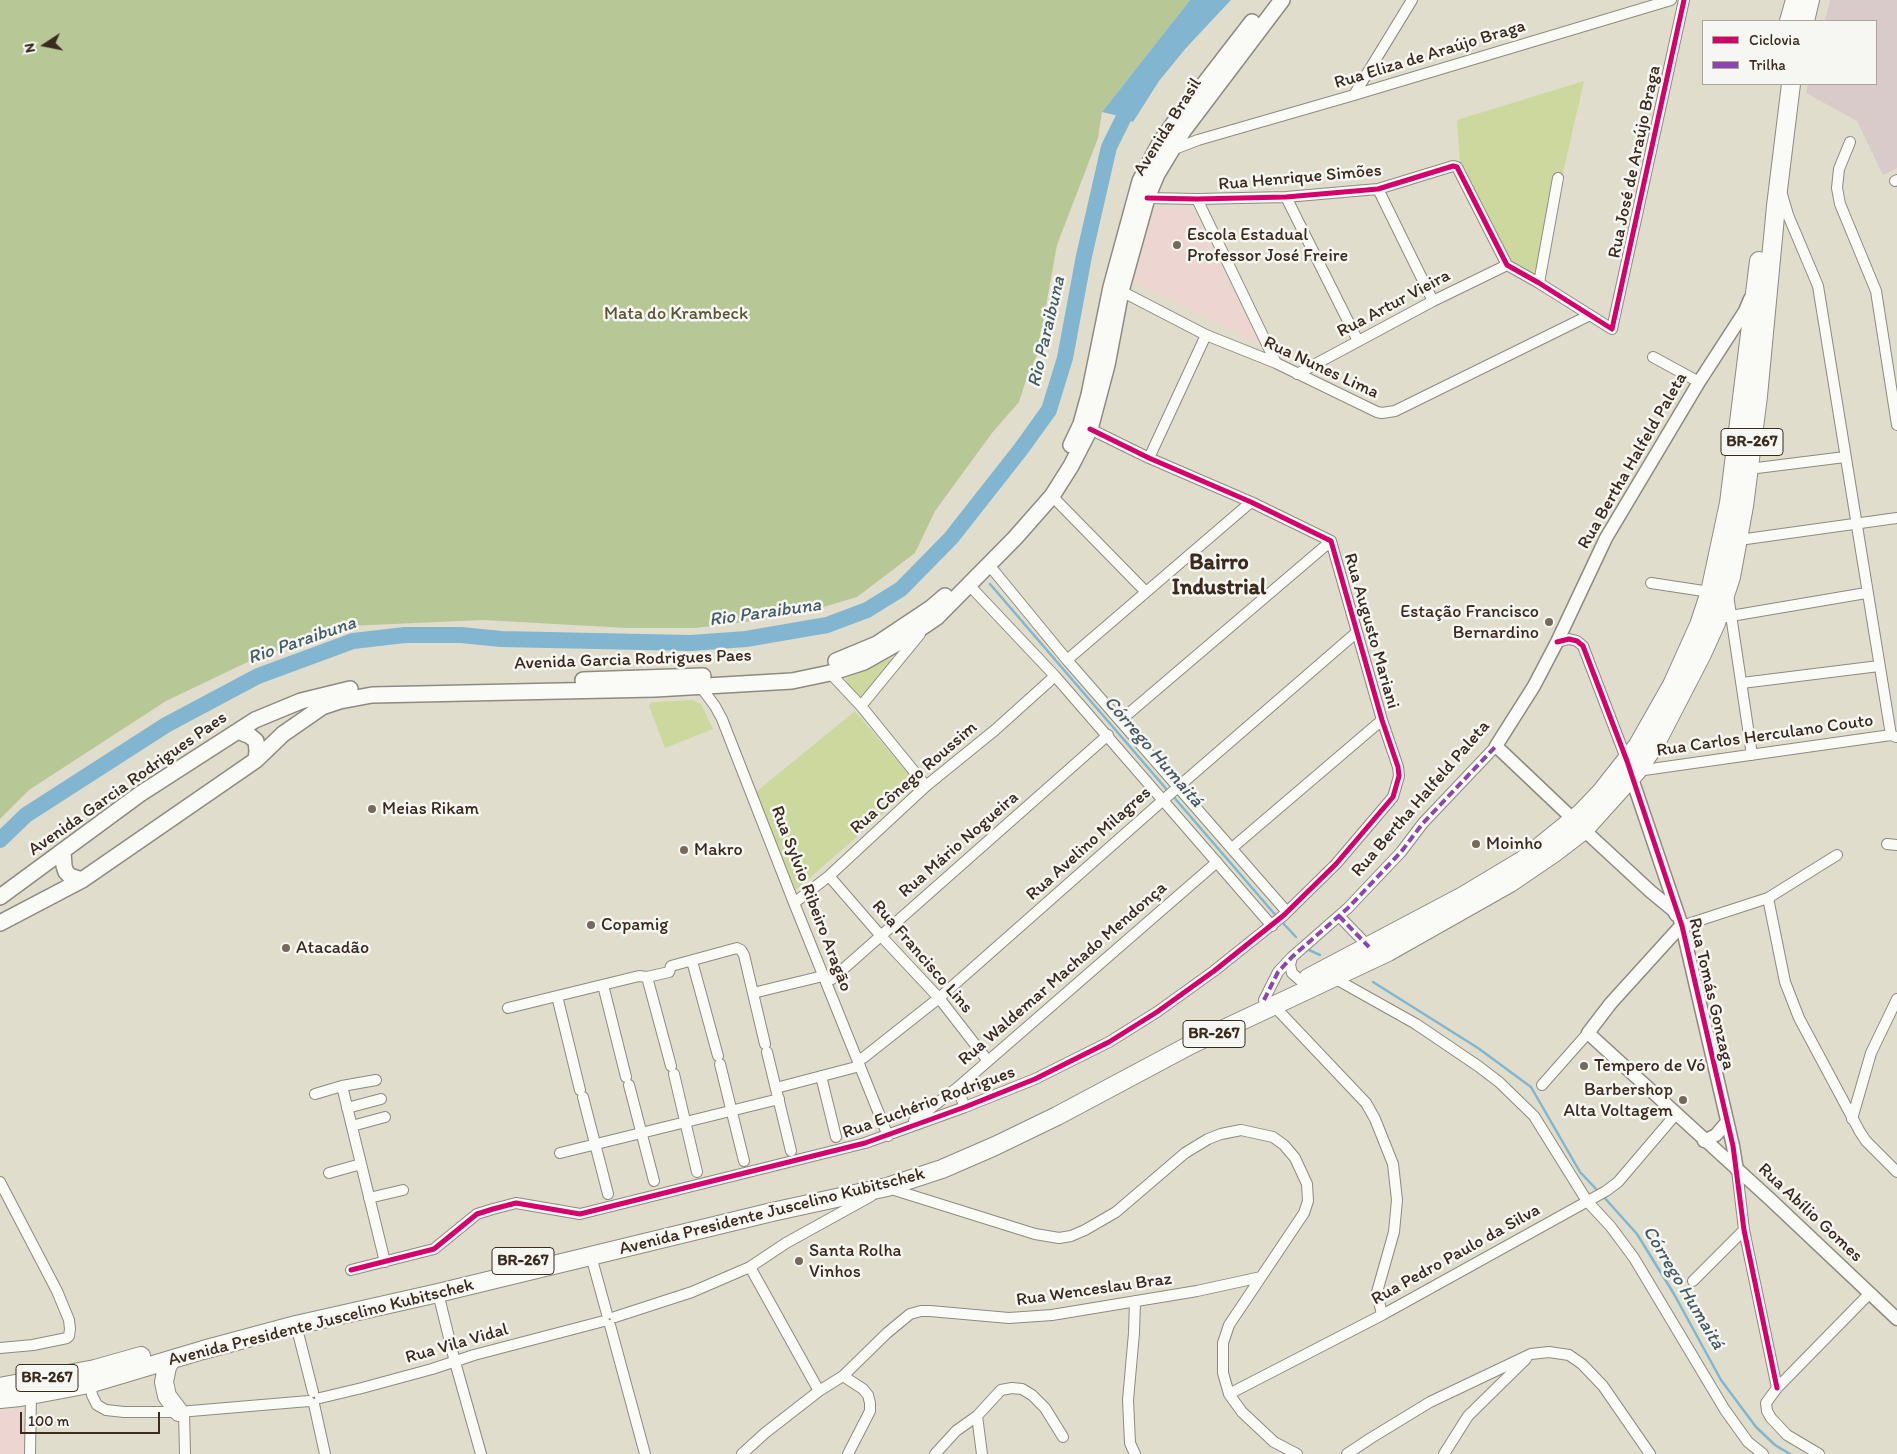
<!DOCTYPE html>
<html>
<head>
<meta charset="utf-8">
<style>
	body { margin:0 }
	#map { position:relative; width:1897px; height:1454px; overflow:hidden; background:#e1ddcc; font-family:Itim,sans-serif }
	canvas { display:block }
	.legend { position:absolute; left:1702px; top:20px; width:175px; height:65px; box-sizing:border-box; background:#f6f6f2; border:1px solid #aba49d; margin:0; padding:6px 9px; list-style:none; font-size:15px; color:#3b2a1e }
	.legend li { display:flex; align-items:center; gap:10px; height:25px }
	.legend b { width:25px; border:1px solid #aba49d }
	.north { position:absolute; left:20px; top:20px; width:50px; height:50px; -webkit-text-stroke:4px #f6f6f2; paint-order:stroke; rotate:259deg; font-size:14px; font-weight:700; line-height:20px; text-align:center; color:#3b2a1e }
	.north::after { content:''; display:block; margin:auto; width:18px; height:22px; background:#3b2a1e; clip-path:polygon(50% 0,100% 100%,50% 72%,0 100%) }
	.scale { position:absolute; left:20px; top:1412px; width:140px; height:22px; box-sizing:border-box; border:2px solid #3b2a1e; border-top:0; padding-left:6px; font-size:15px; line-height:18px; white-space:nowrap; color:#3b2a1e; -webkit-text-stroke:4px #f6f6f2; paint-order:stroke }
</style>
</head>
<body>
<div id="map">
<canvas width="1897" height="1454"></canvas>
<ul class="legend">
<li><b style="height:6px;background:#d6006c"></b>Ciclovia</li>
<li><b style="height:6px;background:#8e44ad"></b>Trilha</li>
</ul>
<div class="north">N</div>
<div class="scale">100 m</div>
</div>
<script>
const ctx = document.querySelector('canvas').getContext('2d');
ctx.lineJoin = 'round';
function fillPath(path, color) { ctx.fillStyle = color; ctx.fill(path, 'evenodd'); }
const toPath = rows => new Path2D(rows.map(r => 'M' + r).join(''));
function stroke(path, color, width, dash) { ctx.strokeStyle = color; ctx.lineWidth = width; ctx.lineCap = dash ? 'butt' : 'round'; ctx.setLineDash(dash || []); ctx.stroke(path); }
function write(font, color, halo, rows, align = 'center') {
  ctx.font = font + ' Itim,sans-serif'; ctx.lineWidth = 5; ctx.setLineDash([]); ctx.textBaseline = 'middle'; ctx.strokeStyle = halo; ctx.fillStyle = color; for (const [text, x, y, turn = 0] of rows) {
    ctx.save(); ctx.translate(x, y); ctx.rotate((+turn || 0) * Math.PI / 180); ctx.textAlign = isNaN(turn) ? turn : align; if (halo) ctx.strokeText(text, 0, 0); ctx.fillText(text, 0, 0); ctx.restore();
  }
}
const built = toPath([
	[1191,207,1263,347,1133,281,1156,208],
	[24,1409,24,1454,0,1454,0,1410]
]);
const industrial = toPath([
	[1830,0,1897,0,1897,168,1883,175,1857,121,1806,93,1808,84,1876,84,1876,21,1825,21]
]);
const green = toPath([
	[1584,81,1562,177,1537,278,1509,263,1460,162,1457,120],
	[896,656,860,703,845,679],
	[693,700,701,704,713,729,665,748,649,706,652,702,656,702],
	[855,711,917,784,796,890,756,792]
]);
const forest = toPath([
	[0,0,1190,0,1102,112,1098,138,1057,245,1037,355,1026,380,1019,402,992,433,935,511,915,553,857,597,810,611,762,620,695,628,627,628,483,620,349,626,254,659,166,701,29,790,0,819]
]);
const water = toPath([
	[1190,0,1231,0,1186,48,1159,81,1133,122,1123,117,1102,112]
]);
const stream = toPath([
	[990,584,1168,791],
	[1172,795,1278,918],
	[1282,922,1296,937],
	[1307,949,1320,955],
	[1373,982,1478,1048,1531,1087,1580,1172,1598,1191],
	[1602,1195,1637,1234,1674,1294,1721,1380,1756,1427,1775,1445,1790,1454]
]);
const river = toPath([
	[0,840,26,815,166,725,258,676,353,641,405,635,461,635,501,639,691,643,746,639,827,625,867,610,901,589,951,538,1021,449,1049,410,1065,358,1084,256,1109,147,1124,117,1137,99]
]);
const minor = toPath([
	[1354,95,1412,0],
	[1850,142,1839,169,1837,188,1840,204,1876,291,1897,425],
	[1172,150,1198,140,1354,95,1671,0],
	[1895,181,1897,180],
	[1378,189,1433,301],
	[1781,191,1788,215,1818,286,1891,735],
	[1286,197,1358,341],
	[1147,198,1197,199,1286,197,1378,189,1453,166,1457,167,1507,265,1539,283,1612,329,1684,0],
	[1197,199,1276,363],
	[1539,283,1558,178],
	[1121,291,1206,335,1276,363,1377,412,1382,413,1395,411,1588,316],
	[1653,357,1699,382],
	[1297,374,1433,301,1507,265],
	[1149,458,1206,335],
	[1749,469,1845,457],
	[1052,496,1146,592],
	[1739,540,1897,518],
	[989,565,1067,660,1287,912],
	[1651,583,1710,592],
	[970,586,1055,676,1272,926],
	[1728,595,1752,755],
	[1725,617,1866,593],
	[1557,642,1569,639,1577,641,1583,646,1627,761],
	[1067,660,1251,502],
	[830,673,861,706,926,786],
	[700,682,700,686,715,706,722,719,794,903,888,1136],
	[1742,683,1879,666],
	[861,706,920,634],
	[1121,720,1331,541],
	[1637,771,1891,735,1896,737],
	[1887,844,1897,845],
	[1232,848,1382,720],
	[829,876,881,936,939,998,988,1061],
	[1768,898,1785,982,1799,1018,1860,1132,1866,1141,1897,1172],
	[794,903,829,876,926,786,995,730,1055,676],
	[1339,916,1369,947],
	[1682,926,1768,898,1837,855],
	[1292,957,1290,965,1292,973,1309,988],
	[692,961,718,1056],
	[647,977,671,1066],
	[1334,978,1416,1024,1478,1066,1499,1082,1534,1116,1587,1201,1611,1227,1634,1258,1725,1410,1748,1442,1763,1454],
	[832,979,1108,735],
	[603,985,626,1077],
	[753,993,823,976],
	[557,996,580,1090],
	[1264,1000,1278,972,1292,957,1348,908,1401,852,1423,823,1496,746],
	[1274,1006,1366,1103,1375,1119,1393,1164,1397,1200,1394,1232,1377,1292,1382,1315],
	[508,1008,639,976,647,977,669,972,671,966,737,948,741,950,744,955,765,1044],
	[767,1052,791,1151],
	[863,1058,939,998,1178,787,1357,632],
	[720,1064,744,1161],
	[674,1074,697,1172],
	[821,1076,836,1137],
	[629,1085,654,1181],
	[1542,1085,1588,1033],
	[342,1086,385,1262],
	[776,1088,860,1066],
	[957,1088,965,1107],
	[315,1094,342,1086,376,1080],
	[583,1097,608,1194],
	[347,1108,381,1099],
	[1852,1119,1871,1053,1897,999],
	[914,1121,957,1088,1217,862],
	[352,1126,385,1117],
	[560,1153,779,1099],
	[1737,1170,1744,1230,1777,1388],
	[329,1173,361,1164],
	[0,1182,57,1291,69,1320,70,1329,69,1336,67,1338,33,1345,0,1348],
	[888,1188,1035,1234,1059,1238,1071,1236,1085,1230,1116,1212,1185,1153,1208,1139,1221,1134,1241,1130,1273,1137,1284,1145,1295,1158,1307,1184,1308,1201,1304,1213,1229,1325,1223,1343,1223,1373,1229,1394,1242,1412,1274,1442,1297,1454],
	[369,1198,403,1190],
	[591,1256,607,1314],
	[750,1267,819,1391],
	[351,1270,434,1249,477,1214,493,1209,516,1203,580,1214,865,1143,965,1107,1035,1079,1109,1042,1157,1012,1214,971,1284,915,1336,864,1393,797,1399,776,1398,767,1382,720,1331,541,1251,502,1149,458,1090,429],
	[1693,1281,1744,1230],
	[438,1293,455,1362,481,1454],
	[1135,1301,1134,1333,1128,1400,1130,1443,1135,1454],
	[615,1317,692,1292,750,1267,786,1243,871,1196],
	[296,1325,313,1392],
	[610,1325,645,1454],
	[843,1376,863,1389,868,1395,870,1403,870,1411,848,1454],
	[90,1381,92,1395,97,1405,106,1410,124,1412,179,1412,309,1401],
	[1229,1394,1382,1315,1606,1191,1618,1182,1676,1114],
	[320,1398,362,1388,432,1369,474,1355,604,1321],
	[314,1404,325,1454],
	[184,1412,185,1454],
	[977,1416,982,1454],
	[30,1454,31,1395],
	[742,1454,765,1433,819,1391,843,1376,887,1333,910,1314,921,1311,930,1311,1009,1318,1052,1315,1197,1291,1261,1277],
	[935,1454,956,1431,977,1416,1001,1390,1012,1388,1022,1389,1032,1395,1045,1408,1063,1437],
	[1347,1454,1371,1438,1430,1402,1531,1354,1549,1352,1569,1355,1582,1364,1603,1386,1650,1454],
	[1444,1454,1468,1416,1526,1359],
	[1819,1454,1787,1435,1771,1418,1767,1411,1766,1403,1777,1388,1870,1293]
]);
const tertiary = toPath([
	[1629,770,1682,926,1733,1146,1737,1170],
	[1574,820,1496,746,1534,686,1557,642,1606,538,1699,382,1745,311,1750,299],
	[1584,830,1650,891,1673,910,1676,915],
	[1682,926,1679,928,1611,1003,1588,1033,1771,1200,1897,1319],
	[1704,1141,1716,1135,1727,1122]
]);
const secondary = toPath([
	[1071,445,1081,424,1089,395,1111,287,1140,181,1160,143,1174,123,1252,22],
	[836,661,877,644,931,608,945,596],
	[583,680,703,676],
	[238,731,250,736,256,741,257,751,256,760],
	[63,852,64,866,66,872,70,876,82,880],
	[0,897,140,794,255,720,301,701,350,689],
	[0,923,82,880,256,760,283,734,322,707,340,701,372,695,655,689,792,681,830,673,864,662,903,640,937,617,1015,538,1052,496,1071,466,1090,429,1107,365,1121,291,1147,198,1157,174,1183,131,1282,0]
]);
const trunk = toPath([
	[1789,21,1795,0],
	[1805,21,1810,0],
	[1308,978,1463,896,1523,860,1581,813,1601,792,1638,745,1672,685,1699,625,1710,592,1729,503,1759,261],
	[171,1360,167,1367,164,1382,167,1396,179,1412],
	[0,1387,95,1369,141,1356],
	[0,1399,20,1397,89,1384,203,1350,296,1325,438,1293,772,1212,887,1187,942,1169,995,1146,1057,1116,1192,1044,1388,952,1510,883,1554,853,1584,830,1637,771,1655,745,1702,654,1716,623,1731,577,1744,506,1758,396,1776,206,1791,84]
]);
const quiet = toPath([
	[1339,916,1369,947],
	[1264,1000,1278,972,1292,957,1348,908,1401,852,1423,823,1496,746]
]);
const cycleway = toPath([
	[1147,198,1197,199,1286,197,1378,189,1453,166,1457,167,1507,265,1539,283,1612,329,1684,0],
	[1557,642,1569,639,1577,641,1583,646,1627,761,1682,926,1733,1146,1744,1230,1777,1388],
	[351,1270,434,1249,477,1214,493,1209,516,1203,580,1214,865,1143,965,1107,1035,1079,1109,1042,1157,1012,1214,971,1284,915,1336,864,1393,797,1399,776,1398,767,1382,720,1331,541,1251,502,1149,458,1090,429]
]);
const markers = [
	[1177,245,5,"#75695b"],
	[1549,622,5,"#75695b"],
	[372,809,5,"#75695b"],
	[1476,844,5,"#75695b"],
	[684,850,5,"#75695b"],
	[591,925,5,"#75695b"],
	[286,948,5,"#75695b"],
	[1584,1066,5,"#75695b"],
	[1683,1100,5,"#75695b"],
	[799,1261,5,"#75695b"]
];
const shields = [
	[1752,442,62],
	[1214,1034,62],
	[523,1261,62],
	[47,1378,62]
];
const shieldNames = [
	["BR-267",1752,442],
	["BR-267",1214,1034],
	["BR-267",523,1261],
	["BR-267",47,1378]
];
const streetNames = [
	["Rua Eliza de Araújo Braga",1430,55,-17],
	["Avenida Brasil",1168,127,-58],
	["Rua José de Araújo Braga",1635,162,-78],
	["Rua Henrique Simões",1300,178,-5],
	["Rua Artur Vieira",1394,304,-28],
	["Rua Nunes Lima",1321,368,25],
	["Rua Bertha Halfeld Paleta",1633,461,-60],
	["Rua Augusto Mariani",1371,631,74],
	["Avenida Garcia Rodrigues Paes",633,660,-2],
	["Rua Carlos Herculano Couto",1765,736,-8],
	["Rua Cônego Roussim",914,778,-41],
	["Avenida Garcia Rodrigues Paes",128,784,-35],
	["Rua Bertha Halfeld Paleta",1421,799,-49],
	["Rua Avelino Milagres",1089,844,-42],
	["Rua Mário Nogueira",959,845,-41],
	["Rua Sylvio Ribeiro Aragão",811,899,69],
	["Rua Francisco Lins",922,957,49],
	["Rua Waldemar Machado Mendonça",1063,974,-41],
	["Rua Tomás Gonzaga",1711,994,77],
	["Rua Euchério Rodrigues",929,1103,-20],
	["Avenida Presidente Juscelino Kubitschek",772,1212,-14],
	["Rua Abílio Gomes",1810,1213,43],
	["Rua Pedro Paulo da Silva",1456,1255,-29],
	["Rua Wenceslau Braz",1094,1290,-8],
	["Avenida Presidente Juscelino Kubitschek",321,1323,-14],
	["Rua Vila Vidal",457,1344,-16]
];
const poiNames = [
	["Escola Estadual",1187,235],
	["Professor José Freire",1187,256],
	["Estação Francisco",1539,612,"right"],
	["Bernardino",1539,633,"right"],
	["Meias Rikam",382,809],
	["Moinho",1486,844],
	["Makro",694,850],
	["Copamig",601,925],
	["Atacadão",296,948],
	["Tempero de Vó",1594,1066],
	["Barbershop",1673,1090,"right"],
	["Alta Voltagem",1673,1111,"right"],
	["Santa Rolha",809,1251],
	["Vinhos",809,1272]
];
const parkNames = [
	["Mata do Krambeck",676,314]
];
const waterNames = [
	["Rio Paraibuna",1047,332,-77],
	["Rio Paraibuna",765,613,-8],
	["Rio Paraibuna",302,641,-19],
	["Córrego Humaitá",1153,752,49],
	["Córrego Humaitá",1683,1288,59]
];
const districtNames = [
	["Bairro",1219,563],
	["Industrial",1219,588]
];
fillPath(built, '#edd5d2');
fillPath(industrial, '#d8cbca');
fillPath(green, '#cdd89e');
fillPath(forest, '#b7c896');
fillPath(water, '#82b6d0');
stroke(stream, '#82b6d0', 2.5);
stroke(river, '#82b6d0', 16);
stroke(minor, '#8e8a80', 12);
stroke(tertiary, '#8e8a80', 15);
stroke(secondary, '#8e8a80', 18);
stroke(trunk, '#8e8a80', 20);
stroke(minor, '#fafaf7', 10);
stroke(tertiary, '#fafaf7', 12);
stroke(secondary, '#fafaf7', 15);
stroke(trunk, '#fafaf7', 18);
stroke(quiet, '#8e44ad', 4, [8, 4]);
stroke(cycleway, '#d6006c', 5);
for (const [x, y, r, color] of markers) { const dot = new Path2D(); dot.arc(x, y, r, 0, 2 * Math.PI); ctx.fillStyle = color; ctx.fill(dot); stroke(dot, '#f6f6f2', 2); }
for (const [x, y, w] of shields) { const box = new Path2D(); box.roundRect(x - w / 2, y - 13.5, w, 27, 4); ctx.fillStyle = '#f6f6f2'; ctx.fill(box); stroke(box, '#3b2a1e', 1); }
write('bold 16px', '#3b2a1e', null, shieldNames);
write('18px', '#3b2a1e', '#f6f6f2', streetNames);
write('18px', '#3b2a1e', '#f6f6f2', poiNames, 'left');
write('18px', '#5b5435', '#f6f6f2', parkNames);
write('italic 19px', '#475b66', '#f6f6f2', waterNames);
write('bold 22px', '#3b2a1e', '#f6f6f2', districtNames);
</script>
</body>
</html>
